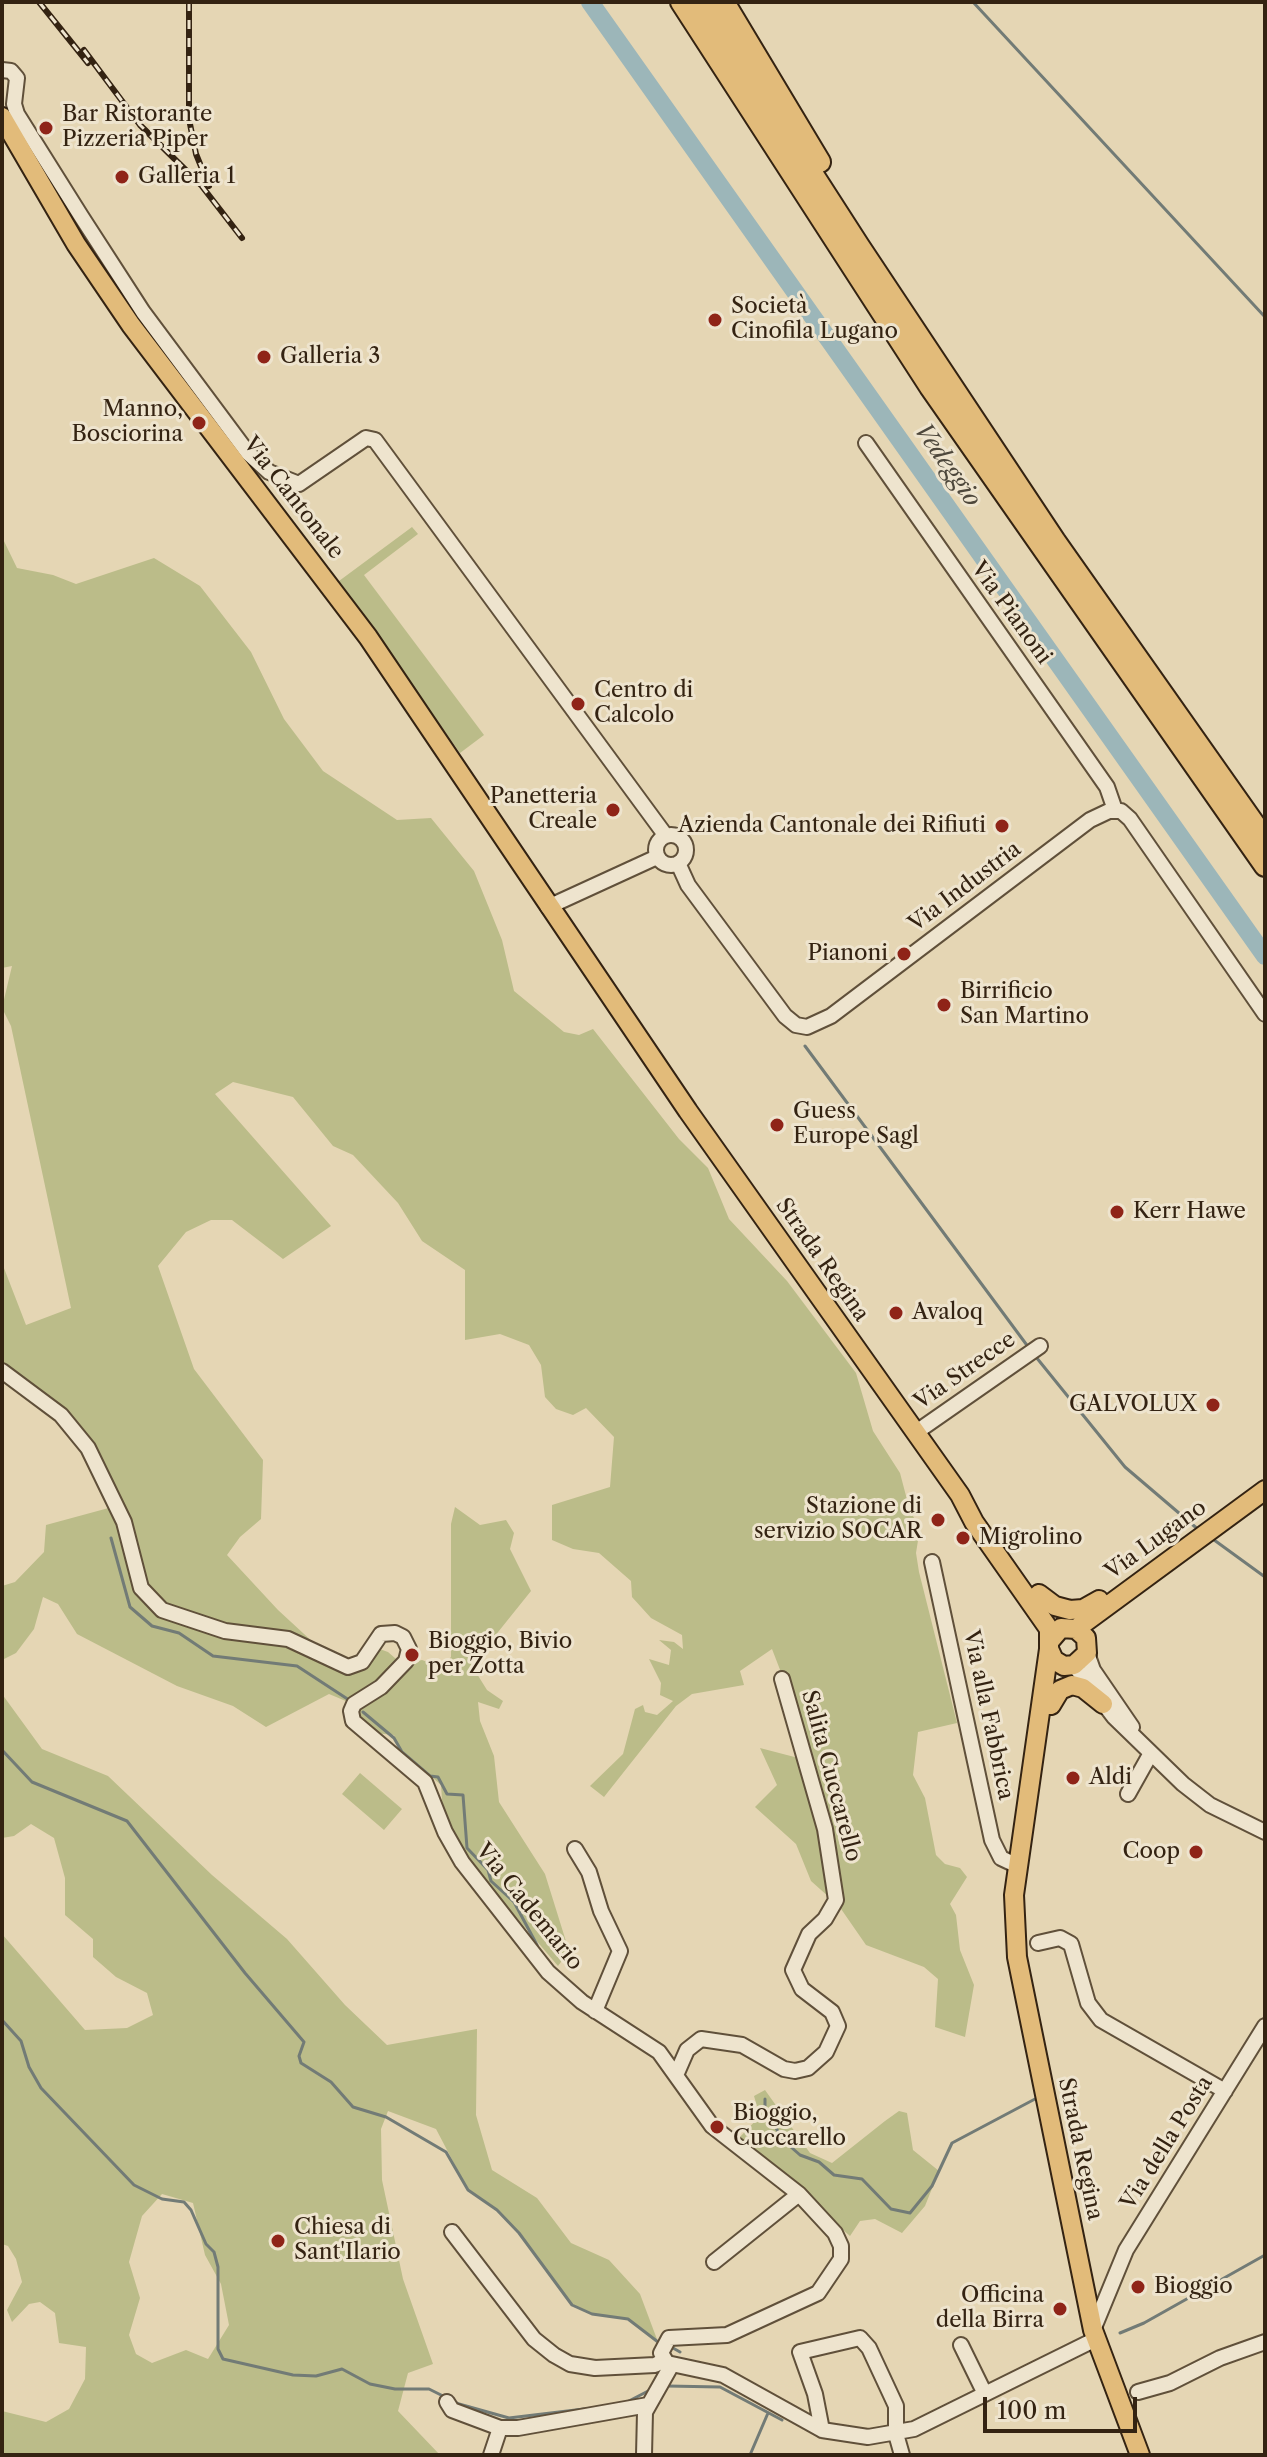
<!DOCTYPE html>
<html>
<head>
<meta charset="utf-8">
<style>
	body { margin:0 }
	#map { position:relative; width:1267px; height:2457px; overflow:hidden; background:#e5d6b4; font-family:"Libre Caslon Text",serif }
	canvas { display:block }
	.frame { position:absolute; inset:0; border:4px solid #342312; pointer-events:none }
	.scale { position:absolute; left:983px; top:2397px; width:154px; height:36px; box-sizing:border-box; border:4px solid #342312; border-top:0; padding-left:10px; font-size:24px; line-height:28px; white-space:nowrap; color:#342312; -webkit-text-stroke:6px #eee4ce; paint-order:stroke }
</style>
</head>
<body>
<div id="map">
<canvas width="1267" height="2457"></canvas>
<div class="frame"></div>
<div class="scale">100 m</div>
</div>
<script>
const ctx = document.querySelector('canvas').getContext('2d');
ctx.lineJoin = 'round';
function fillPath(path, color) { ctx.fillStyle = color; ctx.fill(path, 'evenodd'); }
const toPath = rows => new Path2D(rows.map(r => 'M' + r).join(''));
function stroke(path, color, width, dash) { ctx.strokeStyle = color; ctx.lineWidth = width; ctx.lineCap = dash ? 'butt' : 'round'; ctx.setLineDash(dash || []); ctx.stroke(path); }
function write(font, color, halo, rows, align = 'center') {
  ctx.font = font + ' "Libre Caslon Text",serif'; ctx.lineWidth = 6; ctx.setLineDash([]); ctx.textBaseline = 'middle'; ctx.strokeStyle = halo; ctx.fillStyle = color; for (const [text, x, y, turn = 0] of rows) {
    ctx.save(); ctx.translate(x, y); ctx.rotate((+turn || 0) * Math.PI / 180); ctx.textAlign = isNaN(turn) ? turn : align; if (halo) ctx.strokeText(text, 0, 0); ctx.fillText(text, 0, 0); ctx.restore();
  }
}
const green = toPath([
	[412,527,418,534,364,575,484,735,460,753,339,581],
	[2,537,17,568,53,575,76,584,154,558,200,586,251,652,284,719,323,771,397,820,431,818,474,871,502,940,514,991,564,1032,579,1035,593,1029,679,1139,708,1168,729,1219,787,1281,856,1373,873,1431,900,1473,910,1511,920,1528,916,1553,919,1572,957,1723,918,1732,913,1775,925,1798,936,1855,945,1864,960,1868,967,1877,950,1904,956,1915,960,1950,974,1985,965,2037,935,2027,938,1979,924,1967,866,1945,839,1906,811,1881,796,1844,755,1807,777,1785,760,1748,806,1760,789,1693,772,1649,740,1671,744,1685,692,1694,676,1706,604,1797,590,1786,623,1754,635,1709,643,1705,645,1712,657,1715,673,1701,660,1695,661,1683,649,1659,669,1665,671,1650,659,1640,674,1642,683,1649,682,1635,651,1618,632,1597,631,1581,599,1553,573,1549,552,1540,552,1505,610,1487,614,1437,586,1408,573,1415,556,1409,545,1397,541,1365,529,1345,500,1334,465,1340,465,1270,422,1241,398,1203,353,1155,333,1146,293,1097,233,1082,215,1094,331,1226,283,1259,232,1220,211,1220,186,1232,158,1266,194,1369,263,1460,261,1519,240,1537,227,1555,278,1610,329,1657,348,1667,371,1646,388,1652,403,1665,422,1660,441,1667,451,1657,451,1524,455,1507,480,1525,506,1520,514,1533,510,1549,531,1591,478,1657,477,1674,487,1690,503,1701,499,1709,478,1702,480,1721,494,1756,499,1802,545,1874,569,1951,558,1966,476,1870,443,1814,441,1785,399,1748,394,1735,366,1732,356,1725,353,1704,329,1694,266,1727,233,1706,177,1686,77,1634,58,1604,43,1597,34,1629,16,1653,2,1660,2,1586,15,1582,44,1552,46,1525,116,1506,88,1448,2,1371,2,1263,26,1325,71,1308,11,1026,2,1008,12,966,2,968],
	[2,1694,42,1749,108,1776,212,1875,287,1939,345,2005,387,2045,477,2029,476,2115,492,2170,537,2198,571,2243,609,2260,640,2294,658,2342,628,2319,592,2314,572,2305,519,2233,497,2210,468,2190,436,2129,388,2111,381,2129,382,2180,403,2279,433,2364,408,2373,398,2411,440,2455,2,2455,2,2411,46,2422,69,2409,85,2379,86,2347,59,2343,55,2313,40,2302,29,2304,12,2322,7,2310,22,2282,16,2259,8,2246,2,2244,2,1934,85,2030,127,2028,153,2015,147,1993,116,1977,93,1957,93,1939,65,1915,65,1878,54,1838,31,1824,14,1836,2,1838],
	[162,2194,193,2203,205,2255,221,2284,229,2325,208,2359,186,2350,152,2363,136,2354,129,2335,140,2298,129,2262,142,2216],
	[360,1773,402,1809,384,1830,342,1794],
	[765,2090,810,2153,832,2163,885,2121,899,2111,907,2113,913,2150,939,2171,925,2206,902,2233,875,2219,860,2221,850,2236,738,2139,760,2116,754,2096]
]);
const stream = toPath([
	[973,2,1265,317],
	[805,1046,1029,1348],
	[1036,1357,1125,1467,1200,1531],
	[1210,1537,1265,1577],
	[111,1538,130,1607,152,1626,179,1633,213,1656,297,1666,349,1700],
	[363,1712,394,1738,402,1752,430,1776,438,1777,447,1794,463,1795,467,1848,488,1870,491,1881,514,1902,537,1945],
	[2,1750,32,1782,127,1821,245,1973,304,2042,299,2056,301,2063,331,2082,353,2107,386,2117,446,2152,468,2190,497,2210,519,2233,572,2305,592,2314,628,2319,658,2342],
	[2,2020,21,2041,29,2067,41,2088,134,2185,162,2199,184,2202,191,2210,206,2244,214,2252,218,2267,218,2349,223,2359,293,2375,316,2376,342,2369,370,2384,395,2389,429,2389,459,2404,509,2418,584,2409],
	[765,2099,765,2109,783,2140,800,2155,819,2162,834,2175,862,2179,891,2209,910,2213,932,2186,952,2143,1035,2099],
	[1120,2333,1144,2323,1265,2255],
	[673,2348,680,2352],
	[667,2386,720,2387,782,2420],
	[627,2402,652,2389],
	[750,2455,768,2413]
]);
const river = toPath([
	[590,2,1265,956]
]);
const minor = toPath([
	[2,70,11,71,17,78,14,104,17,114,81,216,143,312,248,453,269,472,299,484,366,438,375,440,666,836],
	[866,443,1107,787,1115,810],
	'656 850a15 15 0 1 1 30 0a15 15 0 1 1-30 0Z',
	[678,863,688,885,785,1016,796,1025,807,1027,831,1016,1090,820,1109,811,1121,811,1130,819,1265,1014],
	[548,907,657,857],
	[2,1371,61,1415,88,1448,124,1522,141,1588,162,1610,225,1631,288,1639,348,1667,362,1662,381,1634,395,1633,403,1637,409,1649,406,1661,381,1687,354,1704,351,1711,353,1721,425,1782,445,1832,462,1862,548,1972,582,2002,659,2052,712,2126,799,2194,835,2233,841,2246,841,2259,818,2293,727,2335,669,2338,661,2353,667,2363,723,2375,822,2430,868,2437,914,2429,1096,2339],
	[915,1433,1040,1346],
	[932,1562,992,1840,1001,1858,1018,1866],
	[1087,1653,1093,1670,1132,1727],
	[1074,1665,1114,1717,1183,1784,1210,1805,1265,1832],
	[1128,1794,1151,1753],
	[575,1849,589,1872,601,1911,620,1951,595,2011],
	[1038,1943,1060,1938,1071,1944,1088,2003,1101,2020,1225,2091],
	[677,2073,687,2050,701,2039,742,2045,784,2069,795,2071,808,2068,826,2052,838,2026,832,2012,802,1989,793,1970,809,1934,825,1919,836,1900,825,1829,782,1679],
	[452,2232,534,2339,554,2355,570,2364,595,2368,655,2365,664,2360],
	[714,2262,799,2194],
	[1093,2330,1126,2250,1265,2026],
	[961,2345,985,2394],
	[1138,2392,1170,2383,1220,2358,1265,2342],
	[447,2402,452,2410,500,2428,518,2428,648,2405],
	[822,2430,815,2394,800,2352,860,2338,869,2348,896,2406,896,2434,902,2455],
	[491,2455,500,2428],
	[644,2455,645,2412,671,2366]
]);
const major = toPath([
	[2,117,76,244,131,325,368,637,688,1111,960,1495,974,1522,1049,1629,1049,1649,1054,1660,1064,1666,1074,1665,1087,1653,1086,1638,1076,1629,1061,1628,1049,1642],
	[1039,1594,1055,1606,1070,1610,1083,1609,1099,1600],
	[1076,1629,1265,1490],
	[1049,1649,1014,1895,1017,1957,1093,2330,1140,2455],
	[1051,1705,1060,1690,1072,1685,1083,1688,1103,1704]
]);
const highway = toPath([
	[681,2,930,387,1265,866],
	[702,2,859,246,1055,541,1265,839],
	[724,2,820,162]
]);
const rail = toPath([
	[39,2,88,63],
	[189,2,189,119,196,154,209,186],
	[84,50,140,125,201,185,242,238]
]);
const markers = [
	[46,128,8,"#8f2418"],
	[122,177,8,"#8f2418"],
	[715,320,8,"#8f2418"],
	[264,357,8,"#8f2418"],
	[199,423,8,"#8f2418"],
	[578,704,8,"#8f2418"],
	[613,810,8,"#8f2418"],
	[1002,826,8,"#8f2418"],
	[904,954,8,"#8f2418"],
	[944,1005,8,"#8f2418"],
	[777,1125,8,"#8f2418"],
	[1117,1212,8,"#8f2418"],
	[896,1313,8,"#8f2418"],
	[1213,1405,8,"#8f2418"],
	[938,1520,8,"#8f2418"],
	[963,1538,8,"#8f2418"],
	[412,1655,8,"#8f2418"],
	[1073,1778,8,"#8f2418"],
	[1196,1852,8,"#8f2418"],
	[717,2127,8,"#8f2418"],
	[278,2241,8,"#8f2418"],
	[1138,2287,8,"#8f2418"],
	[1060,2309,8,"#8f2418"]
];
const poiNames = [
	["Bar Ristorante",62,115],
	["Pizzeria Piper",62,140],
	["Galleria 1",138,177],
	["Società",731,307],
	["Cinofila Lugano",731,332],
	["Galleria 3",280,357],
	["Manno,",183,410,"right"],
	["Bosciorina",183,435,"right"],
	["Centro di",594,691],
	["Calcolo",594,716],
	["Panetteria",597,797,"right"],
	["Creale",597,822,"right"],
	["Azienda Cantonale dei Rifiuti",986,826,"right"],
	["Pianoni",888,954,"right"],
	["Birrificio",960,992],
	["San Martino",960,1017],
	["Guess",793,1112],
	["Europe Sagl",793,1137],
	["Kerr Hawe",1133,1212],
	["Avaloq",912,1313],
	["GALVOLUX",1197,1405,"right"],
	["Stazione di",922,1507,"right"],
	["servizio SOCAR",922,1532,"right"],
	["Migrolino",979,1538],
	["Bioggio, Bivio",428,1642],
	["per Zotta",428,1667],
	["Aldi",1089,1778],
	["Coop",1180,1852,"right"],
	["Bioggio,",733,2114],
	["Cuccarello",733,2139],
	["Chiesa di",294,2228],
	["Sant'Ilario",294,2253],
	["Bioggio",1154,2287],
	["Officina",1044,2296,"right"],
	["della Birra",1044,2321,"right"]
];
const streetNames = [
	["Via Cantonale",293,498,52],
	["Via Pianoni",1011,613,54],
	["Via Industria",965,887,-37],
	["Strada Regina",822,1260,55],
	["Via Strecce",965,1371,-35],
	["Via Lugano",1156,1540,-36],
	["Via alla Fabbrica",988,1715,78],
	["Salita Cuccarello",831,1776,75],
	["Via Cademario",529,1907,51],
	["Via della Posta",1167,2143,-58],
	["Strada Regina",1080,2149,78]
];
const waterNames = [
	["Vedeggio",947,465,55]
];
fillPath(green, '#bbbc89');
stroke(stream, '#727b76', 3);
stroke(river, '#9cb6b9', 18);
stroke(minor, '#60503a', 18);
stroke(major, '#342312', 22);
stroke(highway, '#342312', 24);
stroke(minor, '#eee4ce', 14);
stroke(major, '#e2bb7a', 18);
stroke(highway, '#e2bb7a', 20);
stroke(rail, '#342312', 6);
stroke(rail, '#eee4ce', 3, [9]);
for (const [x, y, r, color] of markers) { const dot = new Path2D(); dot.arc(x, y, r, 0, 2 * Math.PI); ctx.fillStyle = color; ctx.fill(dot); stroke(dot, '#eee4ce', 3); }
write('22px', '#342312', '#eee4ce', poiNames, 'left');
write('22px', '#342312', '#eee4ce', streetNames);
write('italic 24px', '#4e483c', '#eee4ce', waterNames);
</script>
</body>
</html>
